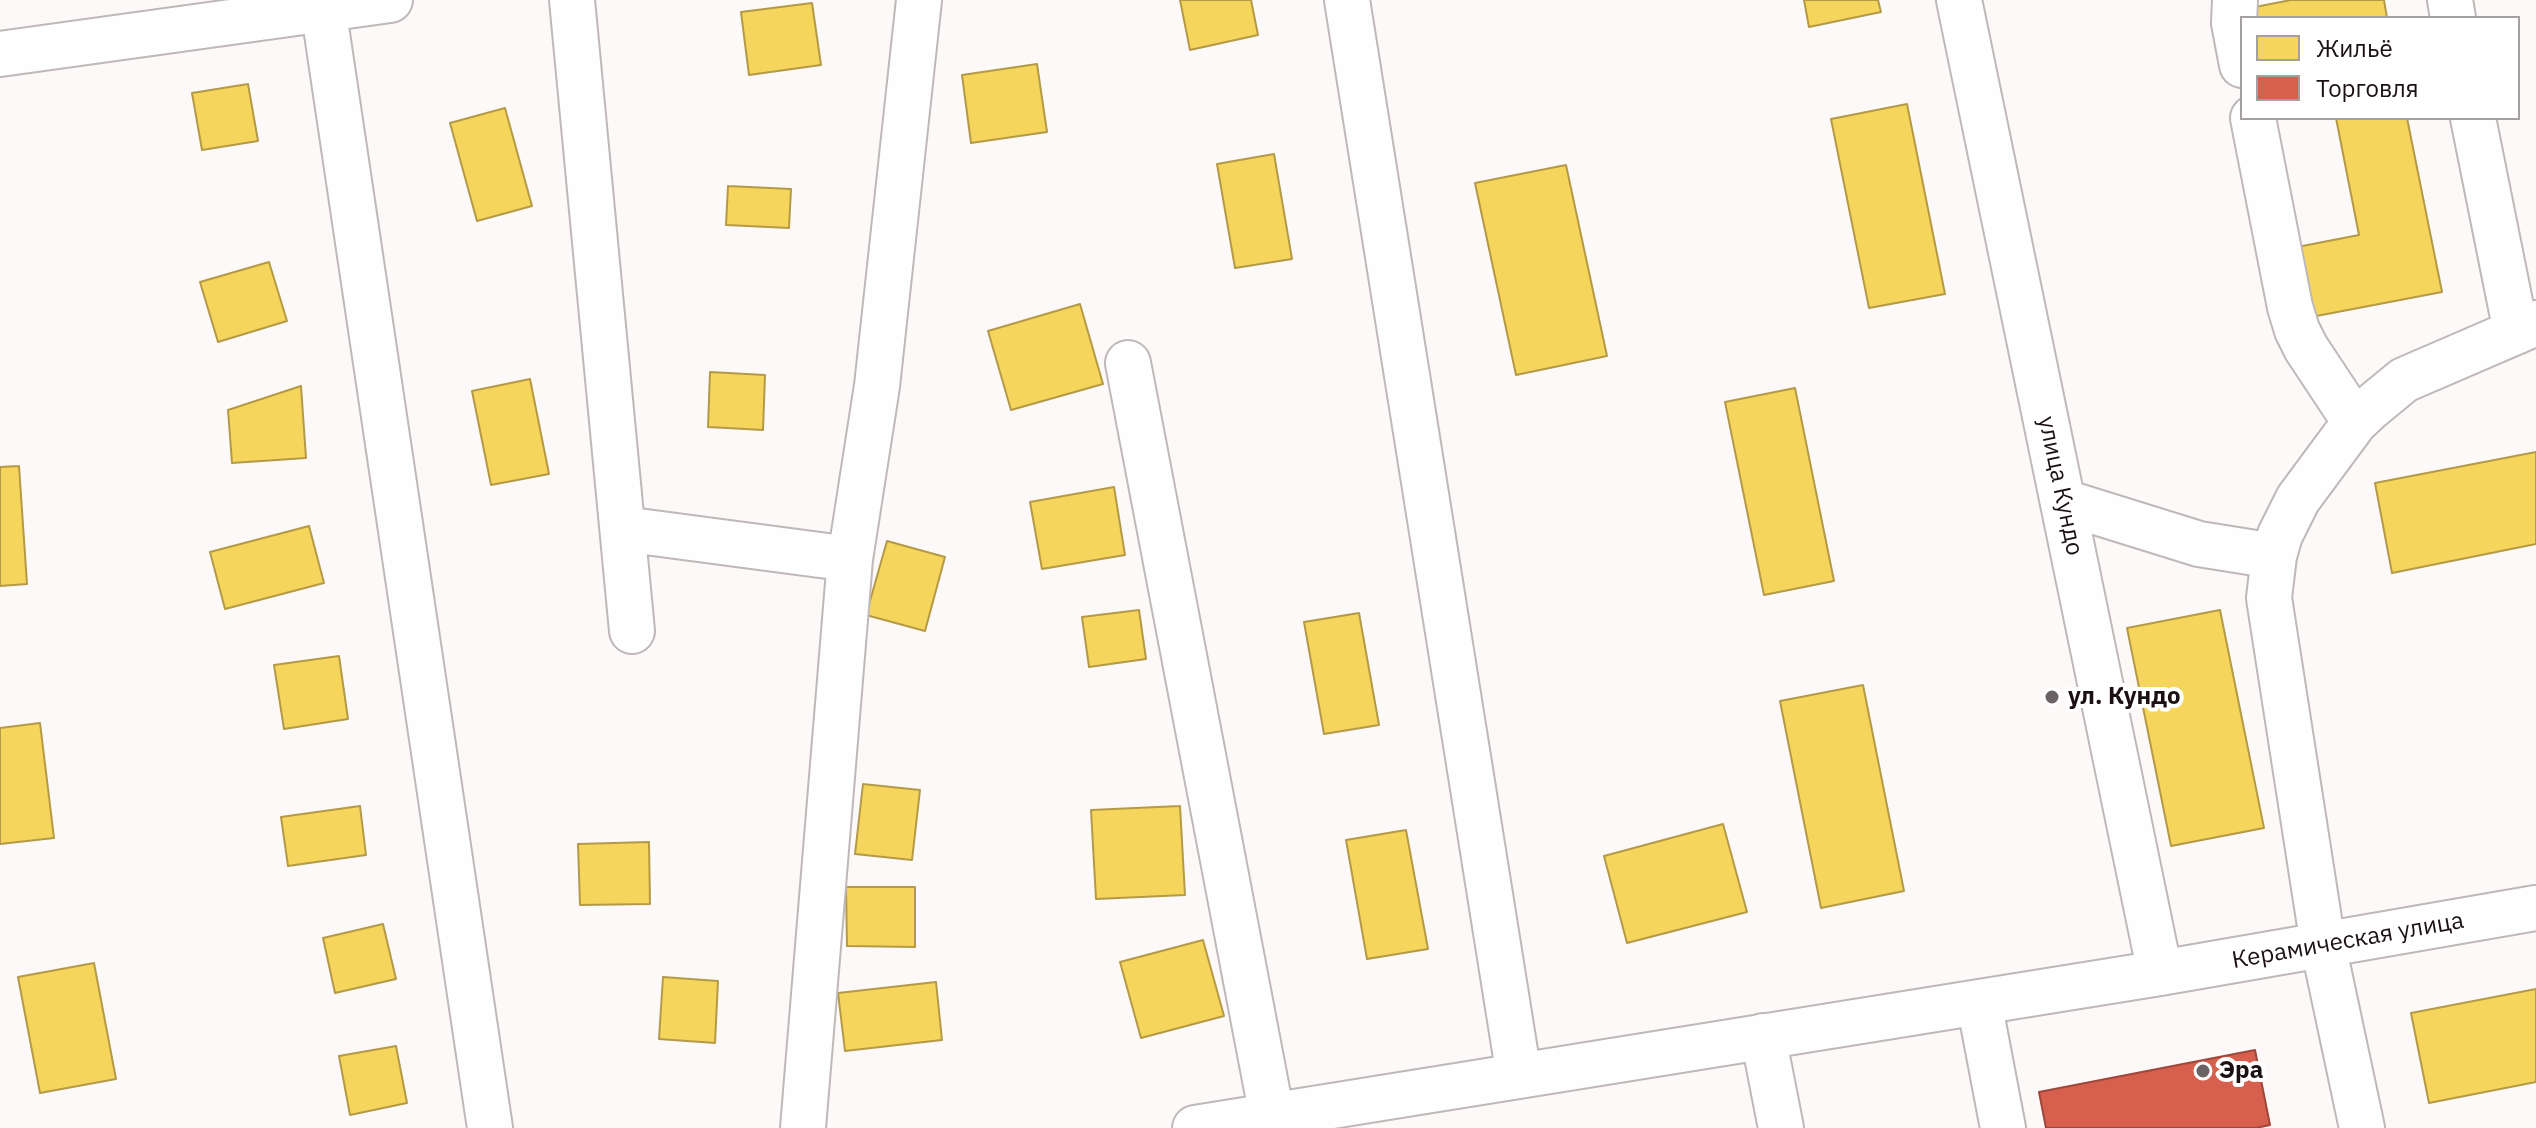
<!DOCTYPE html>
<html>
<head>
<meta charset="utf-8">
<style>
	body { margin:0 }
	#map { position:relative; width:2536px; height:1128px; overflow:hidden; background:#fdf9f9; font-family:"IBM Plex Sans",sans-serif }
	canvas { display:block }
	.legend { position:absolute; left:2240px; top:16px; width:280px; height:104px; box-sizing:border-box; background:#fff; border:2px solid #a4a0a0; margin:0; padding:10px 14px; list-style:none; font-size:24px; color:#1b1112 }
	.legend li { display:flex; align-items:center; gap:16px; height:40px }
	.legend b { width:40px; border:2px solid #a4a0a0 }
</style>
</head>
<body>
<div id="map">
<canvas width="2536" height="1128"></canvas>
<ul class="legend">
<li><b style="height:22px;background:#f6d55c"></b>Жильё</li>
<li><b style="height:22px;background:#d6604d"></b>Торговля</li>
</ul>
</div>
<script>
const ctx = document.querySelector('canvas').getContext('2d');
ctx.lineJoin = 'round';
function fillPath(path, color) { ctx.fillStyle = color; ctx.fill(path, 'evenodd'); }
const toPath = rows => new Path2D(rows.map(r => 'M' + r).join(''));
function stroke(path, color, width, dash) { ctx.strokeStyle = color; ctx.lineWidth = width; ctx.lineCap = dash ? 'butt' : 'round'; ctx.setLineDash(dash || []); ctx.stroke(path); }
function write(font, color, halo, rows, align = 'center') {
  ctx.font = font + ' "IBM Plex Sans",sans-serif'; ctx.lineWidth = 8; ctx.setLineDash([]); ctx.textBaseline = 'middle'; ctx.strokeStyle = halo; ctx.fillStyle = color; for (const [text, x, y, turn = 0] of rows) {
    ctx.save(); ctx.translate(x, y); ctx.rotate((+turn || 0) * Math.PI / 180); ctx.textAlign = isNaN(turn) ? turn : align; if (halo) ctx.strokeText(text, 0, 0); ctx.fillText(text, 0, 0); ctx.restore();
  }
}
const homes = toPath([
	[1180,0,1251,0,1258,35,1190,50,1180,0],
	[1804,0,1878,0,1881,12,1809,27,1804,0],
	[2291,0,2384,0,2387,18,2253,18,2250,8,2291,0],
	[812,3,821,65,749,75,741,12,812,3],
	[1037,64,1047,132,971,143,962,75,1037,64],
	[248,84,258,141,202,150,192,93,248,84],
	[1907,104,1945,294,1869,308,1831,119,1907,104],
	[505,108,532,206,477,221,450,123,505,108],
	[2336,118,2407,118,2442,292,2306,318,2292,248,2359,235,2336,118],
	[1274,154,1292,259,1235,268,1217,164,1274,154],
	[1566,165,1607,356,1516,375,1475,183,1566,165],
	[728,186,791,189,789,228,726,225,728,186],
	[269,262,287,321,218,342,200,282,269,262],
	[1080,304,1103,384,1011,410,988,331,1080,304],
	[710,372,765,375,763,430,708,427,710,372],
	[530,379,549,474,491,485,472,391,530,379],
	[301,386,306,458,232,463,228,410,301,386],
	[1795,388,1834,581,1764,595,1725,402,1795,388],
	[2536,452,2536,544,2392,573,2375,483,2536,452],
	[19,466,27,584,0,586,0,467,19,466],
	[1114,487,1125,555,1042,569,1030,502,1114,487],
	[309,526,324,583,225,609,210,552,309,526],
	[887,541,945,557,925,631,866,615,887,541],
	[1139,610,1146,659,1089,667,1082,617,1139,610],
	[2220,610,2264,828,2171,846,2127,628,2220,610],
	[1359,613,1379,725,1324,734,1304,622,1359,613],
	[339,656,348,719,284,729,274,665,339,656],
	[1863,685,1904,891,1821,908,1780,701,1863,685],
	[40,723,54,838,0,844,0,728,40,723],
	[863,784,920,790,912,860,855,854,863,784],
	[360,806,366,855,288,866,281,817,360,806],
	[1180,806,1185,895,1096,899,1091,810,1180,806],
	[1723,824,1747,912,1627,943,1604,856,1723,824],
	[1406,830,1428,949,1367,959,1346,840,1406,830],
	[649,842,650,904,580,905,578,844,649,842],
	[846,887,915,887,915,947,847,946,846,887],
	[383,924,396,979,335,993,323,938,383,924],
	[1203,940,1224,1016,1141,1038,1120,962,1203,940],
	[94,963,116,1079,40,1093,18,977,94,963],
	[663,977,718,981,715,1043,659,1039,663,977],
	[936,982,942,1040,845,1051,838,993,936,982],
	[2536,989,2536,1082,2429,1103,2411,1013,2536,989],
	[396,1046,407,1103,350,1115,339,1056,396,1046]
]);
const shops = toPath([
	[2255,1050,2270,1125,2256,1128,2046,1128,2039,1092,2255,1050]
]);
const minor = toPath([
	[322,0,490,1128],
	[572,0,632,631],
	[1347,0,1519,1076],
	[1959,0,2160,973],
	[2235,0,2234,23,2242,65],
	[2450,0,2453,18],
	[0,54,390,0],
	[2253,118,2290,307,2297,330,2306,348,2355,422],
	[2473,118,2516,332],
	[1128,363,1272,1116],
	[2064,502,2199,544,2274,556],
	[623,529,850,559,877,386,919,0],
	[1979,1002,2003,1128],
	[1763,1036,1781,1128],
	[803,1128,850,559],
	[1195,1128,2160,973,2536,908],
	[2362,1128,2323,945,2269,598,2274,556,2280,535,2298,499,2355,422,2370,408,2404,380,2536,323]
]);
const markers = [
	[2052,697,8,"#6a6263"],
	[2203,1071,8,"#6a6263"]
];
const streetNames = [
	["улица Кундо",2060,486,78],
	["Керамическая улица",2348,941,-10]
];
const poiNames = [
	["ул. Кундо",2068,697],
	["Эра",2219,1071]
];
fillPath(homes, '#f6d55c');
stroke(homes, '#b49a46', 2);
fillPath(shops, '#d6604d');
stroke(shops, '#9e483b', 2);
stroke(minor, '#bfb8b9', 48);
stroke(minor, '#fffefe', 44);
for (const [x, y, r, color] of markers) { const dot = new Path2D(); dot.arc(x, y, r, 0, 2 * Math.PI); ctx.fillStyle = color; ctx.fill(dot); stroke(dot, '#fff', 3); }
write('24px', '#1b1112', '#fff', streetNames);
write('bold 24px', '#1b1112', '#fff', poiNames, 'left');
</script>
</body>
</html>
